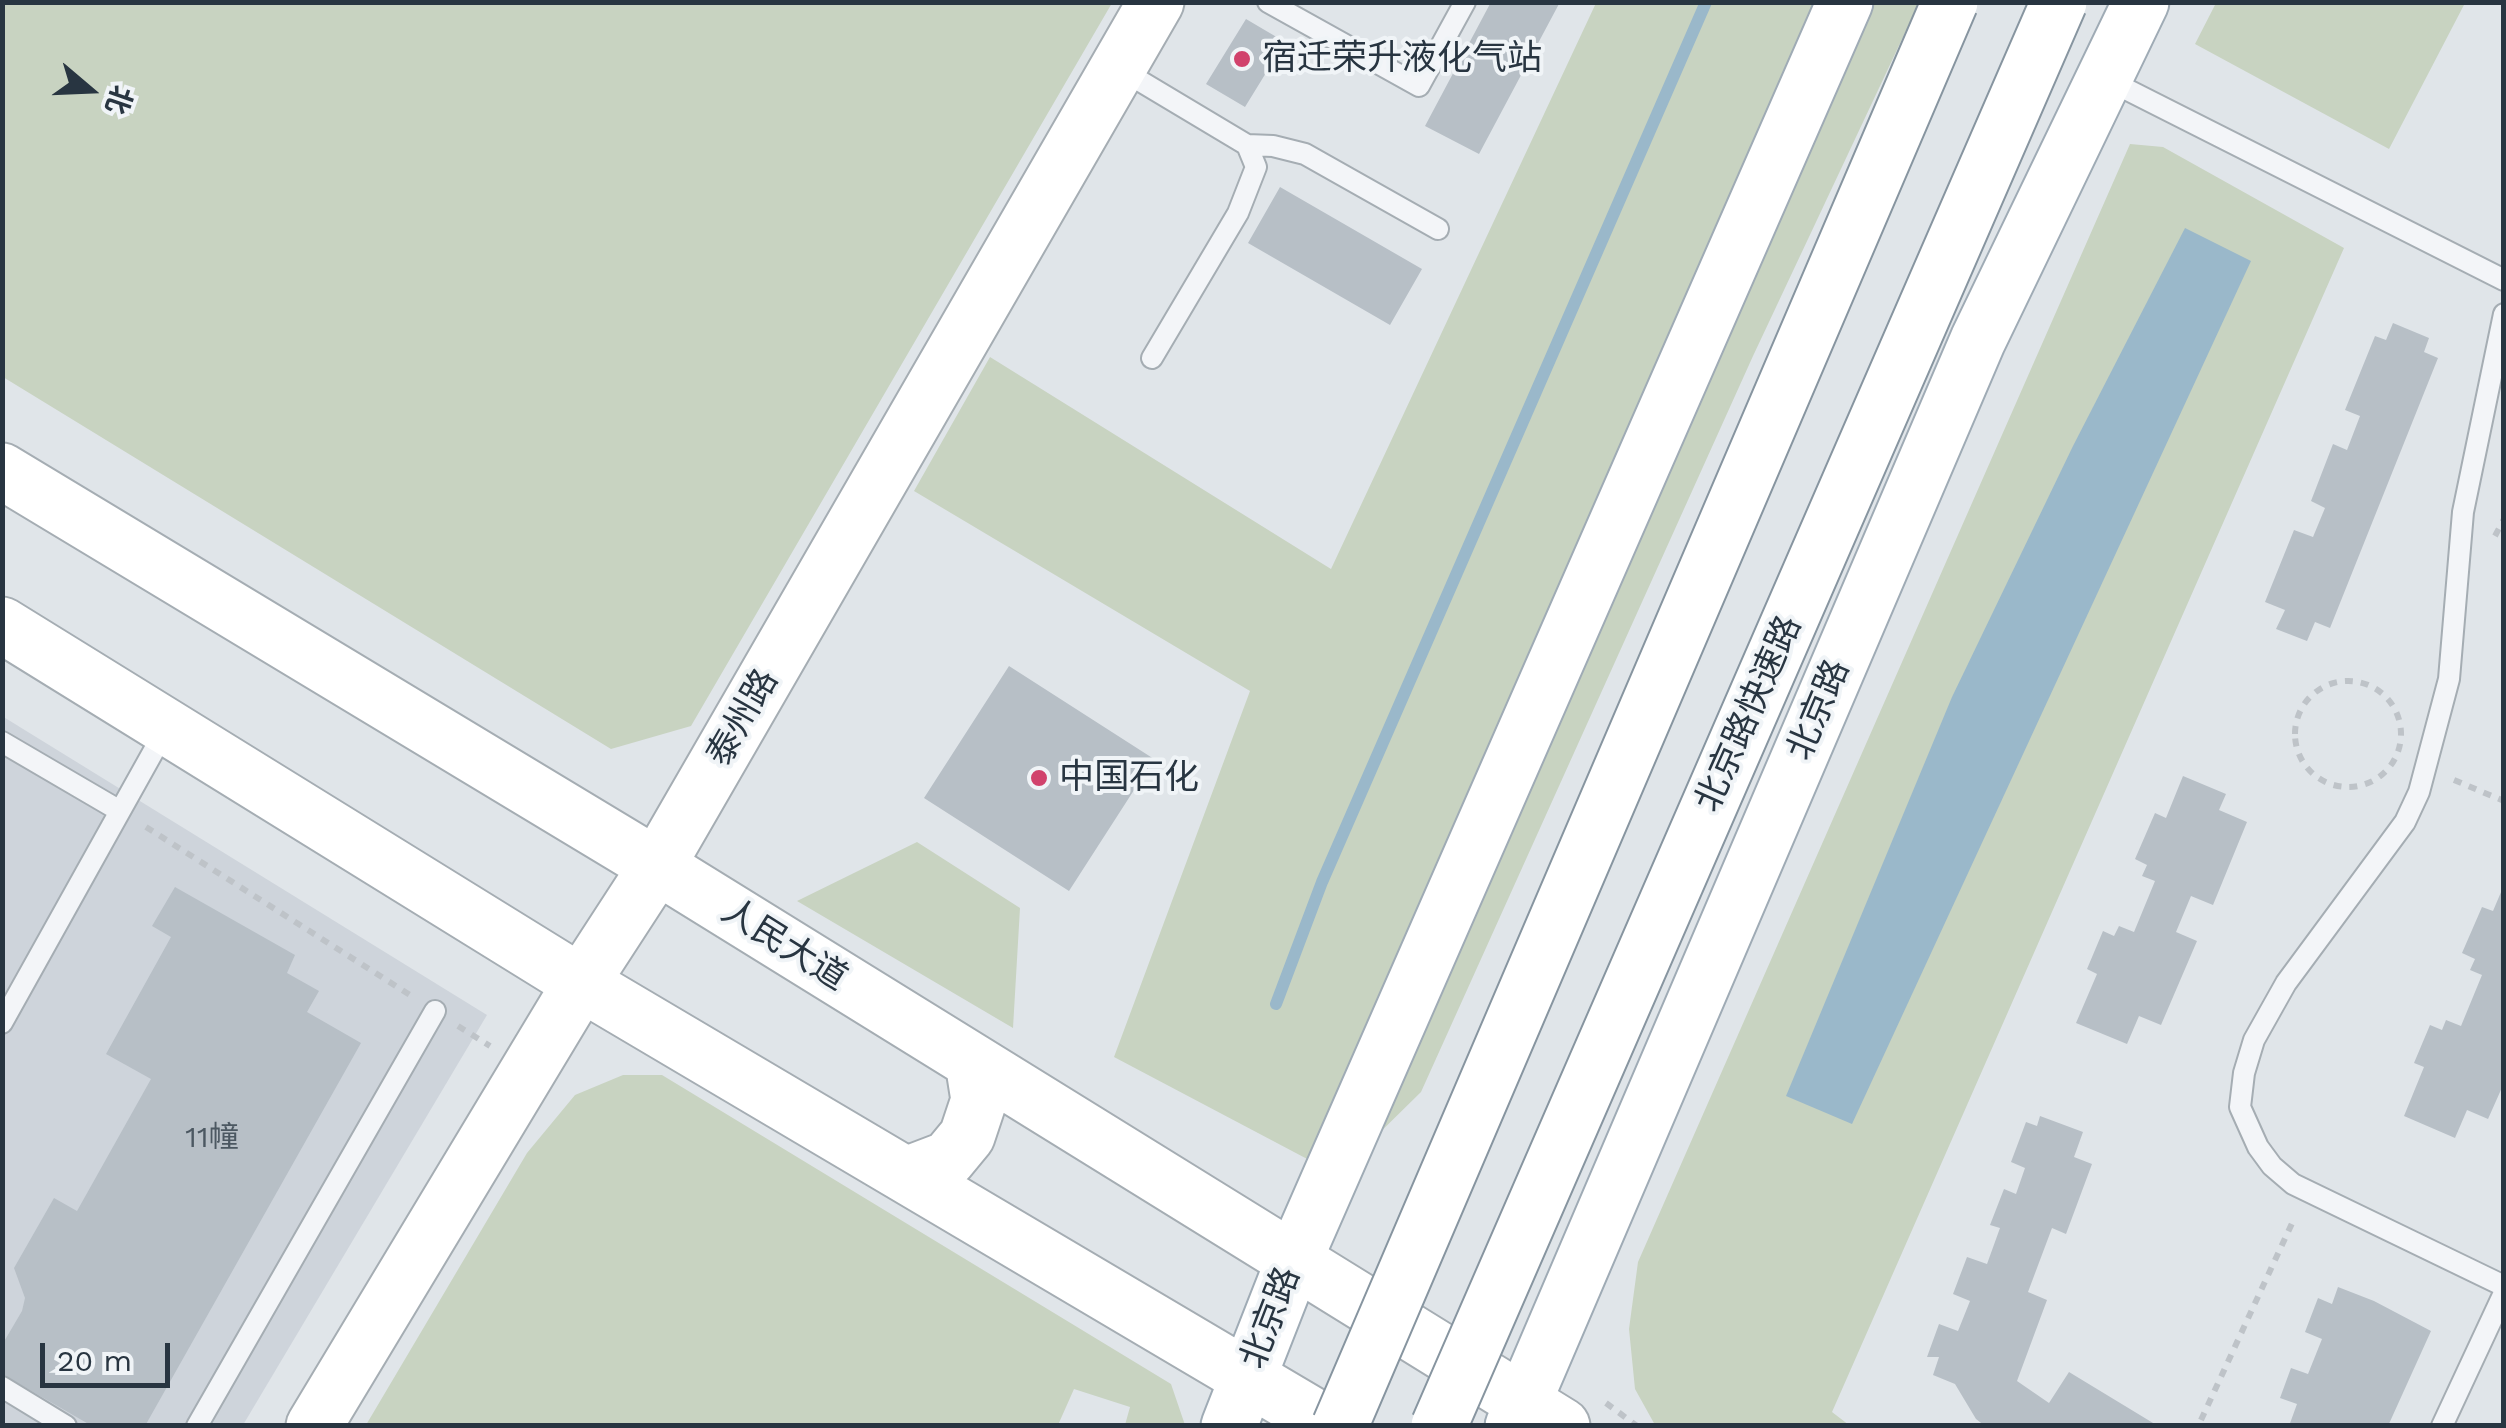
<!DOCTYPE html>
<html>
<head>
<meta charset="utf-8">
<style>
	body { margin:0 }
	#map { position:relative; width:2506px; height:1428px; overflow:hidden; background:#e0e5e9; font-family:"Work Sans","Noto Sans SC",sans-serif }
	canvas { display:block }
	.frame { position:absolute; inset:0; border:5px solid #283541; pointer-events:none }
	.north { position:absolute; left:40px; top:40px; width:100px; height:100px; -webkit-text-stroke:8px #f0f4f7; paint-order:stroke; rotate:109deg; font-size:28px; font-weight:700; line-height:40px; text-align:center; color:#283541 }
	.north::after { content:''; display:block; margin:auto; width:35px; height:45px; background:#283541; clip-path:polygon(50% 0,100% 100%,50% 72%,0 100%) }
	.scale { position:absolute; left:40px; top:1343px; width:130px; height:45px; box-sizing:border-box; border:5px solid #283541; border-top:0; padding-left:12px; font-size:30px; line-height:35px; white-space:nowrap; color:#283541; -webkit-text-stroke:8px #f0f4f7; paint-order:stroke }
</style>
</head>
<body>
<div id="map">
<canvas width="2506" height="1428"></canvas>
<div class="frame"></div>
<div class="north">北</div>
<div class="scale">20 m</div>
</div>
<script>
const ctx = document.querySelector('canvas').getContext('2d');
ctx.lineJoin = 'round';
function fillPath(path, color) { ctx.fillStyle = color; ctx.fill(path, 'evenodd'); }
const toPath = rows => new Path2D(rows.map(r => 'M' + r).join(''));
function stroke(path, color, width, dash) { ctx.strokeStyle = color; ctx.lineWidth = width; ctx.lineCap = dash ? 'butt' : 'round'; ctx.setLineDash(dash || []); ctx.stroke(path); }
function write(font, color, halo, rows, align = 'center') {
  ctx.font = font + ' "Work Sans","Noto Sans SC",sans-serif'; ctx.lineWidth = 8; ctx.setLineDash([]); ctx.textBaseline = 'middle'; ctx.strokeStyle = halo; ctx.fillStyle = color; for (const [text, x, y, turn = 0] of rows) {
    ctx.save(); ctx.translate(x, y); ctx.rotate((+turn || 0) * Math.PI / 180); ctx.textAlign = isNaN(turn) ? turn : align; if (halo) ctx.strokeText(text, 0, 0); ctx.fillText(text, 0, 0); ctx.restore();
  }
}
const built = toPath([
	[2,716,487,1015,243,1425,3,1425]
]);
const green = toPath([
	[2,3,3,2,1112,3,691,726,611,749,3,377],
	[1596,3,1919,3,1753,356,1421,1092,1361,1151,1311,1161,1114,1057,1250,691,914,491,990,357,1331,569],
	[2216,3,2465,3,2389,149,2195,44],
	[2130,144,2163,147,2344,248,1832,1412,1849,1425,1655,1425,1635,1389,1629,1329,1638,1262],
	[917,842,1020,908,1013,1028,797,901],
	[623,1075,662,1075,1171,1384,1185,1425,1125,1425,1130,1407,1074,1389,1058,1425,366,1425,527,1153,575,1095]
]);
const water = toPath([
	[2185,228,2251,261,1852,1124,1786,1096,1952,697,2073,446]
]);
const stream = toPath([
	[1276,1004,1322,882,1706,2]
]);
const building = toPath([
	[1491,2,1560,2,1479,154,1425,126],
	[1246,19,1285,42,1245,107,1206,84],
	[1280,187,1422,269,1390,325,1248,243],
	[2393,323,2429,338,2424,352,2438,358,2330,628,2315,622,2307,641,2276,629,2285,610,2265,602,2294,530,2313,537,2325,508,2311,501,2333,444,2347,450,2360,416,2345,410,2375,336,2386,340],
	[1009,666,1154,759,1069,891,924,798],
	[2183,776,2226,794,2219,810,2247,822,2213,905,2191,896,2176,932,2197,941,2161,1025,2139,1016,2127,1044,2076,1023,2097,974,2087,969,2103,931,2114,936,2119,926,2134,932,2155,881,2142,876,2147,865,2135,859,2155,813,2166,818],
	[2504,885,2504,1083,2488,1119,2467,1110,2455,1138,2404,1116,2424,1067,2414,1063,2430,1025,2442,1030,2446,1020,2461,1026,2482,975,2470,970,2475,959,2462,953,2482,907,2493,911],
	[175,887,295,955,287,973,319,991,307,1012,361,1043,145,1426,92,1426,2,1374,2,1345,22,1311,25,1298,14,1268,54,1198,77,1211,151,1079,106,1054,171,937,152,926],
	[2040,1116,2083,1132,2074,1157,2092,1164,2066,1234,2052,1228,2028,1292,2047,1300,2017,1381,2049,1403,2069,1372,2158,1426,1985,1426,1976,1419,1955,1384,1933,1375,1939,1357,1927,1357,1939,1324,1958,1331,1970,1301,1953,1294,1967,1257,1987,1264,2000,1228,1990,1225,2004,1189,2016,1194,2025,1168,2011,1162,2026,1122,2037,1126],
	[2338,1287,2374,1301,2431,1331,2388,1426,2289,1426,2297,1404,2280,1398,2291,1368,2308,1374,2322,1339,2305,1332,2318,1298,2332,1304]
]);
const path = toPath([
	[2495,536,2504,519],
	'2295 734a53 53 0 1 1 106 0a53 53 0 1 1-106 0Z',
	[2454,780,2504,801],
	[146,827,410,995],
	[458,1026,490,1046],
	[1606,1403,1637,1426],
	[2201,1420,2294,1219]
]);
const lane = toPath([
	[1268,2,1419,86,1465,2],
	[1120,69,1247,145,1256,167,1238,213,1152,358],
	[2108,80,2504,280],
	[1247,145,1273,146,1305,154,1438,229],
	[2504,314,2463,512,2449,679,2419,792,2405,822,2286,983,2254,1040,2244,1073,2240,1107,2258,1147,2272,1166,2293,1184,2504,1286],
	[2,742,120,811],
	[2,1023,167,727],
	[2,1387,66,1426],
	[197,1426,435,1011],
	[2442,1426,2504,1293]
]);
const secondary = toPath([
	[2,471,657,866,1562,1426],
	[2,625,581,983,1330,1426],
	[906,1175,948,1159,967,1136,979,1100,973,1062],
	[314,1426,581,983,657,866,1156,2]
]);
const primary = toPath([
	[1229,1426,1294,1260,1845,2],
	[1513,1426,1978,340,2141,2]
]);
const highwayBridge = toPath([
	[1340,1426,1950,2],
	[1439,1426,2059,2]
]);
const markers = [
	[1242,59,10,"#d1426c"],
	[1039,778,10,"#d1426c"]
];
const numberNames = [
	["11幢",212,1138]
];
const poiNames = [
	["宿迁荣升液化气站",1262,59],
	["中国石化",1059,778]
];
const streetNames = [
	["北京路",1819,710,-67],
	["北京路快速路",1749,714,-66],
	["泰州路",743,718,-60],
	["人民大道",784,945,32],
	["北京路",1271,1318,-69]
];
fillPath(built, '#ced4db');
fillPath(green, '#c8d3c1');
fillPath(water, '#9ab8ca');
stroke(stream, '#9ab8ca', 12);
fillPath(building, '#b7bfc6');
stroke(lane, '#a5adb3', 24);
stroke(secondary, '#a5adb3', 59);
stroke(primary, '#9fabb5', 59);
stroke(path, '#bec3c8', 6, [8, 8]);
stroke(lane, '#f3f5f8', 20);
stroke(secondary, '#fff', 55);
stroke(primary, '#fff', 55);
stroke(highwayBridge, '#8795a0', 59, []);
stroke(highwayBridge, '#fff', 55);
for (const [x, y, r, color] of markers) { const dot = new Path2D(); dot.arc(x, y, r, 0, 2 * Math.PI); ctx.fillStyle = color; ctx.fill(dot); stroke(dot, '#f0f4f7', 4); }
write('30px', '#4c5862', null, numberNames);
write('35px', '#283541', '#f0f4f7', poiNames, 'left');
write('35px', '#283541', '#f0f4f7', streetNames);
</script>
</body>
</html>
